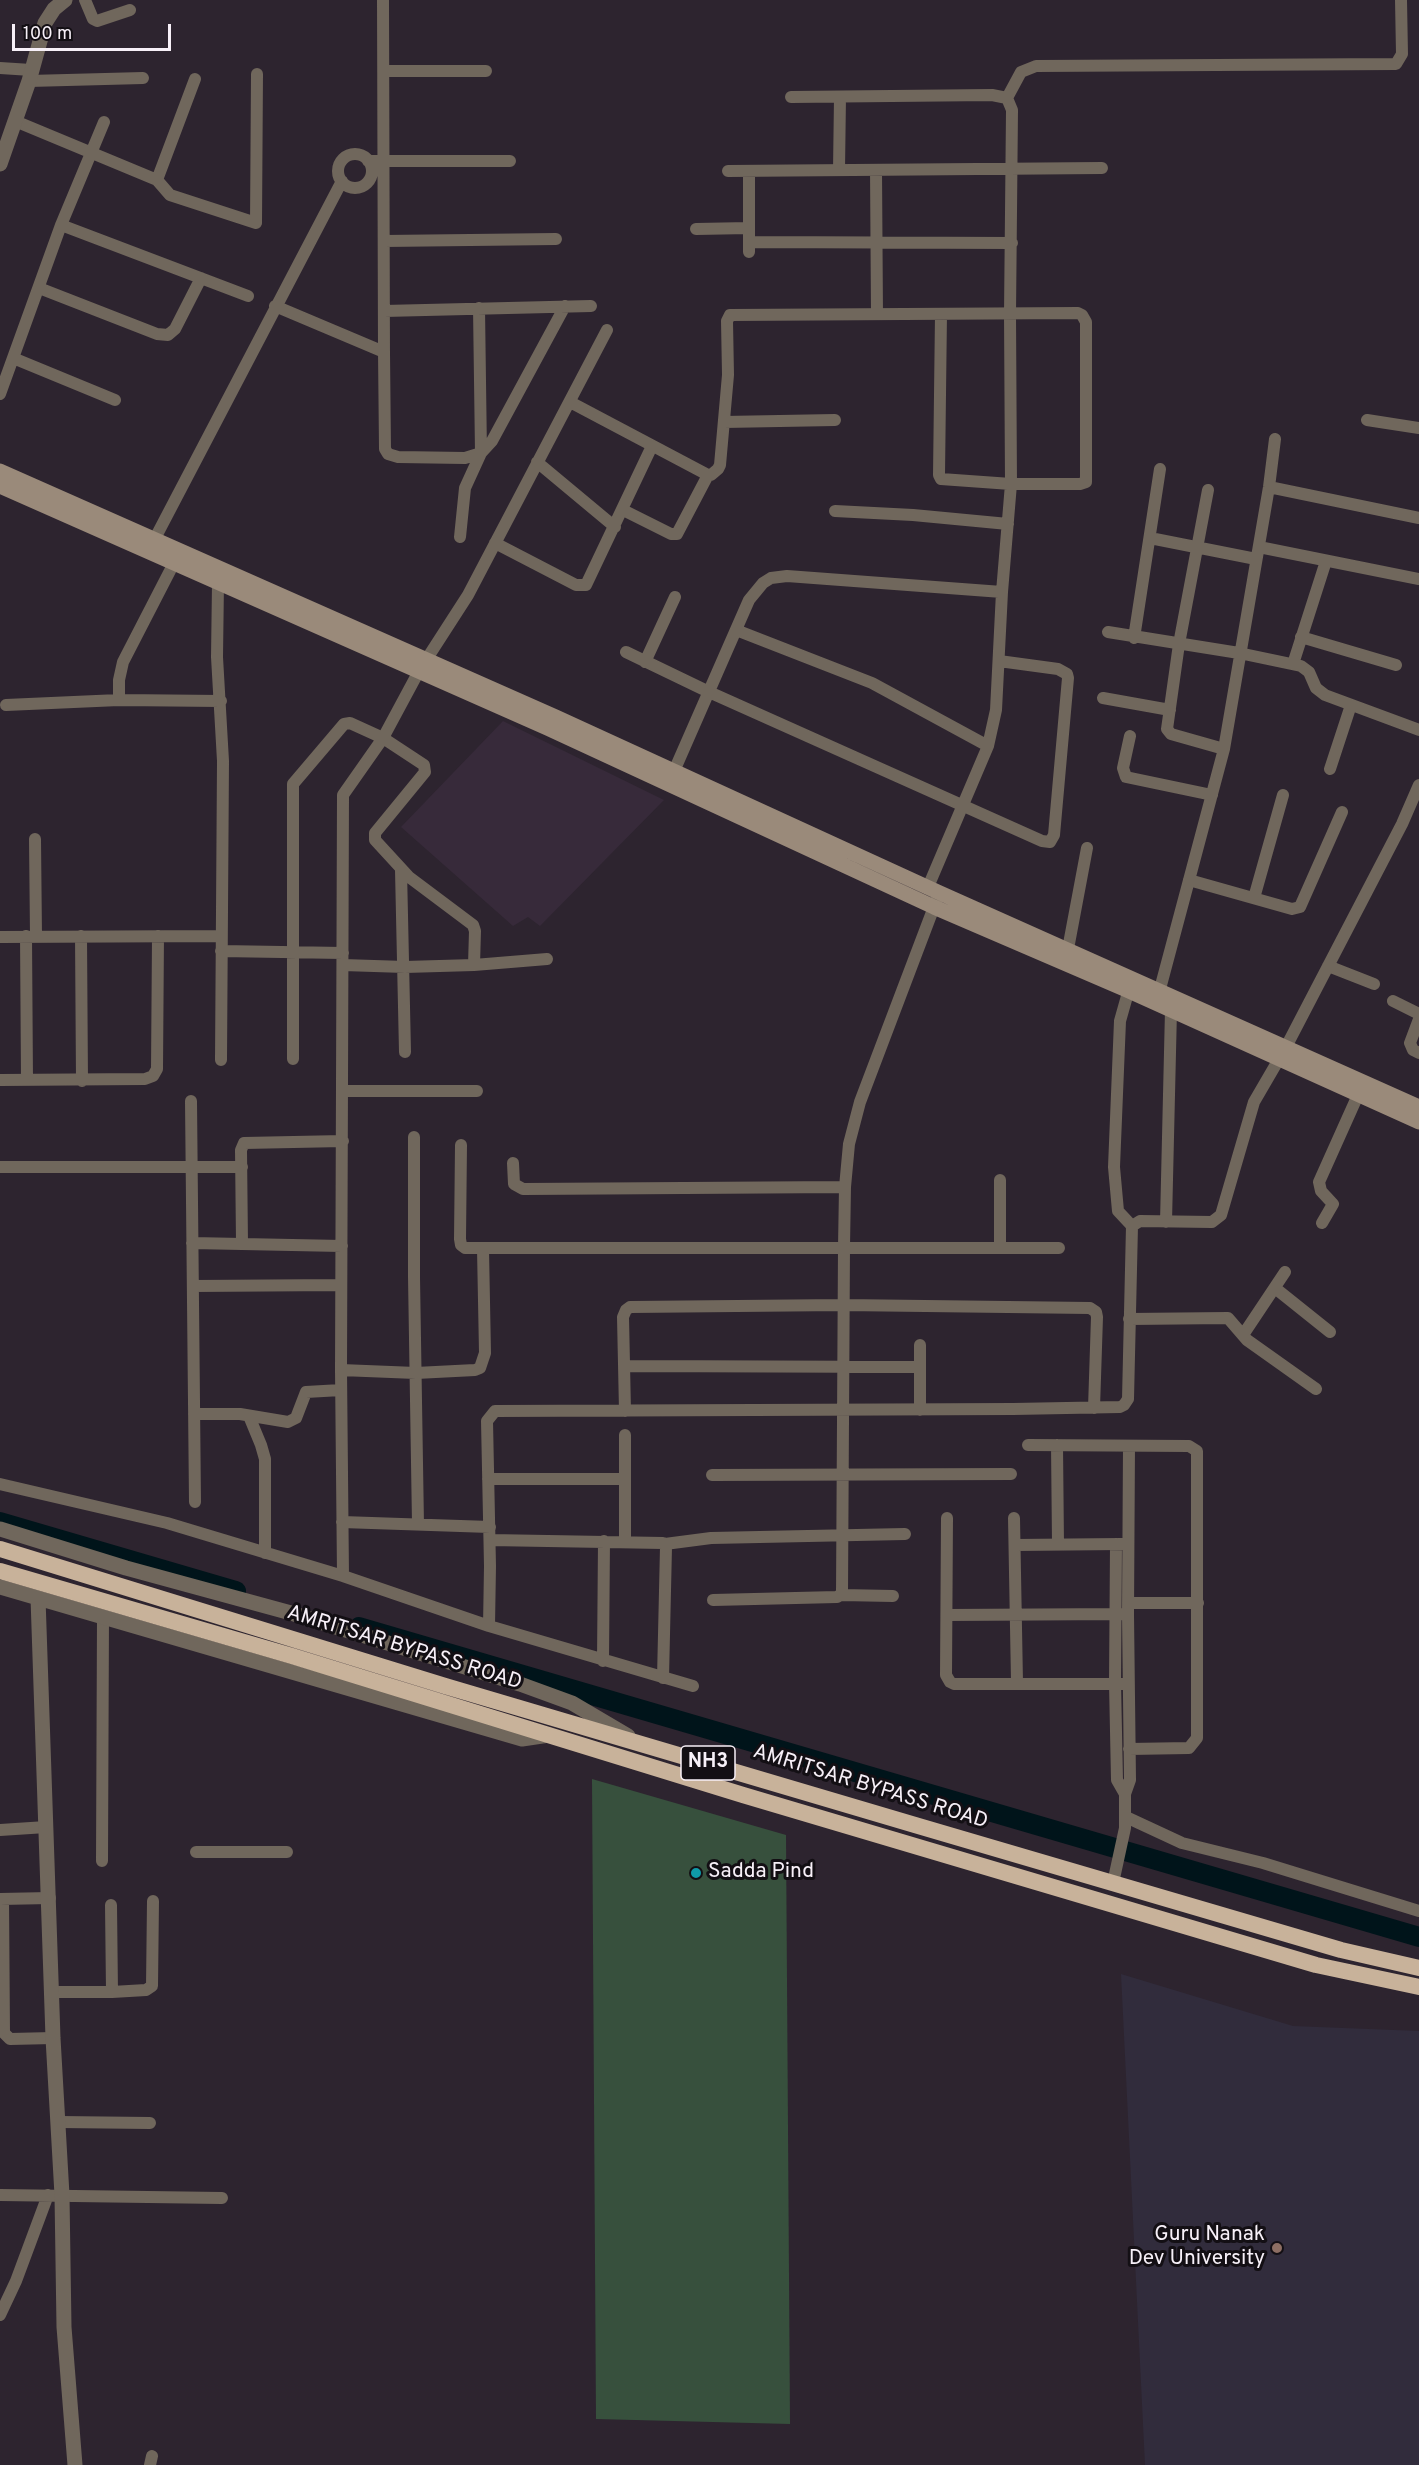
<!DOCTYPE html>
<html>
<head>
<meta charset="utf-8">
<style>
	body { margin:0 }
	#map { position:relative; width:1419px; height:2465px; overflow:hidden; background:#2d242f; font-family:Overpass,sans-serif }
	canvas { display:block }
	.scale { position:absolute; left:12px; top:24px; width:159px; height:27px; box-sizing:border-box; border:3px solid #f7f0f8; border-top:0; padding-left:8px; font-size:18px; line-height:21px; white-space:nowrap; color:#f7f0f8; -webkit-text-stroke:4px #130f14; paint-order:stroke }
</style>
</head>
<body>
<div id="map">
<canvas width="1419" height="2465"></canvas>
<div class="scale">100 m</div>
</div>
<script>
const ctx = document.querySelector('canvas').getContext('2d');
ctx.lineJoin = 'round';
function fillPath(path, color) { ctx.fillStyle = color; ctx.fill(path, 'evenodd'); }
const toPath = rows => new Path2D(rows.map(r => 'M' + r).join(''));
function stroke(path, color, width, dash) { ctx.strokeStyle = color; ctx.lineWidth = width; ctx.lineCap = dash ? 'butt' : 'round'; ctx.setLineDash(dash || []); ctx.stroke(path); }
function write(font, color, halo, rows, align = 'center') {
  ctx.font = font + ' Overpass,sans-serif'; ctx.lineWidth = 6; ctx.setLineDash([]); ctx.textBaseline = 'middle'; ctx.strokeStyle = halo; ctx.fillStyle = color; for (const [text, x, y, turn = 0] of rows) {
    ctx.save(); ctx.translate(x, y); ctx.rotate((+turn || 0) * Math.PI / 180); ctx.textAlign = isNaN(turn) ? turn : align; if (halo) ctx.strokeText(text, 0, 0); ctx.fillText(text, 0, 0); ctx.restore();
  }
}
const built = toPath([
	[503,721,664,800,540,926,528,917,513,926,401,827]
]);
const education = toPath([
	[1121,1974,1293,2026,1419,2031,1419,2465,1145,2465]
]);
const green = toPath([
	[592,1779,786,1835,790,2424,596,2419]
]);
const river = toPath([
	[0,1522,236,1591],
	[359,1627,1419,1937]
]);
const minor = toPath([
	[85,0,93,19,97,21,130,10],
	[383,0,384,352,385,449,388,454,398,457,465,458,481,453,492,441,565,306],
	[0,68,31,70],
	[384,71,486,71],
	[29,81,143,78],
	[791,97,992,95,1007,98,1012,110,1010,314,1011,484,1002,592,996,710,988,746,928,887],
	[1007,98,1021,72,1036,66,1396,64,1402,54,1401,0],
	[15,121,157,180,170,195,256,223,257,74],
	'338 171a17 17 0 1 1 34 0a17 17 0 1 1-34 0Z',
	[368,161,510,161],
	[839,170,840,97],
	[876,170,877,314],
	[728,171,1102,168],
	[749,171,749,252],
	[157,180,195,79],
	[61,225,248,296],
	[696,229,749,228],
	[384,241,556,239],
	[749,242,1012,243],
	[39,288,157,334,168,335,175,329,201,278],
	[275,306,384,352],
	[384,311,591,306],
	[13,358,115,400],
	[0,394,61,225,104,122],
	[570,402,708,475,711,475,718,469,720,465,728,375,727,321,730,315,1078,313,1082,315,1086,322,1086,482,1080,484,1011,484,941,479,939,475,941,314],
	[1367,420,1419,428],
	[724,422,835,420],
	[537,462,615,527],
	[1269,487,1419,518],
	[1208,490,1179,644,1167,729,1171,734,1224,749],
	[623,510,671,534,677,534,708,475],
	[835,511,913,515,1008,524],
	[460,537,465,488,481,453,479,308],
	[1150,538,1256,559],
	[495,543,576,585,586,585,652,446],
	[151,546,342,181],
	[1259,547,1419,579],
	[218,583,217,657,223,761,221,1060],
	[736,630,872,683,988,746],
	[1108,632,1239,653,1301,666,1309,672,1316,688,1325,695,1419,730],
	[1301,637,1396,665],
	[1134,638,1160,469],
	[626,652,709,692,1042,841,1050,842,1054,835,1068,678,1067,674,1058,669,999,661],
	[645,662,675,597],
	[1293,664,1326,561],
	[1103,698,1170,710],
	[119,700,119,680,123,662,174,563],
	[6,705,119,700,221,701],
	[1130,736,1123,768,1126,777,1212,795],
	[1330,769,1351,705],
	[671,778,749,600,763,583,771,578,787,576,1002,592],
	[35,839,36,936],
	[401,870,405,1052],
	[1189,880,1292,909,1300,907,1342,812],
	[1254,898,1283,795],
	[26,936,27,1080],
	[81,936,82,1081],
	[0,937,221,936],
	[1068,949,1087,848],
	[221,951,343,953],
	[343,965,405,967,474,965,547,959],
	[1328,966,1374,984],
	[1131,982,1120,1021,1114,1167,1118,1211,1132,1226],
	[1160,989,1224,749,1269,487,1275,439],
	[1393,1001,1419,1014],
	[1419,1019,1410,1043,1413,1050,1419,1053],
	[293,1059,293,784,344,724,350,723,383,738,424,765,425,772,375,833,375,840,409,877,473,925,475,931,474,965],
	[0,1080,145,1079,153,1076,157,1069,158,936],
	[343,1091,477,1091],
	[191,1101,195,1502],
	[414,1137,414,1277,418,1524],
	[461,1145,460,1239,461,1245,465,1248,1059,1248],
	[513,1163,514,1184,523,1189,845,1187],
	[0,1167,242,1167],
	[1000,1180,1000,1248],
	[1166,1222,1171,1010],
	[1322,1223,1333,1204,1321,1191,1319,1182,1358,1095],
	[192,1243,342,1246],
	[242,1243,241,1150,244,1143,343,1141],
	[193,1286,341,1285],
	[1275,1288,1330,1332],
	[1129,1319,1228,1318,1247,1340,1316,1389],
	[1243,1335,1285,1272],
	[920,1345,920,1410],
	[624,1366,920,1367],
	[341,1370,416,1373,475,1370,480,1368,485,1353,483,1249],
	[625,1411,623,1317,626,1310,630,1307,843,1305,1090,1308,1096,1312,1097,1317,1094,1408],
	[194,1414,240,1414,288,1422,296,1418,306,1392,341,1390],
	[249,1416,261,1445,265,1459,265,1553],
	[1028,1445,1189,1446,1197,1451,1197,1738,1189,1748,1129,1749],
	[1057,1445,1058,1544],
	[712,1475,1011,1474],
	[488,1479,624,1479],
	[0,1484,167,1523,343,1576,489,1626,693,1686],
	[947,1518,946,1675,950,1682,954,1684,1128,1684],
	[1014,1518,1017,1682],
	[342,1522,490,1527],
	[490,1540,663,1543,666,1547,663,1678],
	[625,1541,625,1435],
	[665,1544,711,1538,905,1534],
	[1116,1544,1115,1683,1117,1780,1125,1794],
	[1015,1545,1122,1544],
	[343,1576,341,1370,343,795,383,738,419,671,468,595,607,330],
	[841,1595,893,1596],
	[713,1600,837,1597,842,1594,844,1247,845,1187,849,1144,860,1102,937,899],
	[1128,1603,1198,1603],
	[947,1615,1123,1614],
	[489,1626,490,1566,487,1421,495,1411,1013,1409,1120,1407,1124,1405,1128,1399,1132,1226,1140,1221,1212,1222,1221,1215,1254,1102,1286,1047,1402,824,1419,785],
	[603,1661,604,1541],
	[1126,1817,1182,1843,1263,1863,1419,1911],
	[0,1830,46,1827],
	[196,1852,287,1852],
	[102,1861,103,1617],
	[1113,1883,1125,1828,1125,1794,1130,1780,1128,1614,1129,1446],
	[0,1899,50,1898],
	[3,1899,4,2033,10,2039,53,2038],
	[111,1905,112,1992],
	[53,1992,112,1992,146,1990,152,1986,153,1901],
	[59,2122,150,2123],
	[0,2195,222,2198],
	[0,2315,16,2281,48,2195],
	[150,2465,152,2456]
]);
const tertiary = toPath([
	[0,164,29,81,45,23,54,9,65,0],
	[0,1529,126,1568,291,1613,520,1684,572,1703,628,1736],
	[0,1587,522,1739,549,1735],
	[38,1598,53,2038,62,2195,64,2327,75,2465]
]);
const secondary = toPath([
	[0,471,556,717,940,893,1419,1107],
	[0,486,547,728,934,907,1127,990,1419,1122]
]);
const trunk = toPath([
	[0,1549,445,1686,915,1825,1341,1950,1419,1968],
	[0,1571,292,1656,743,1795,1316,1965,1419,1987]
]);
const markers = [
	[696,1873,6,"#0f9aa8"],
	[1277,2248,6,"#8d6e63"]
];
const shields = [
	[708,1763,54]
];
const shieldNames = [
	["NH3",708,1763]
];
const streetNames = [
	["AMRITSAR BYPASS ROAD",404,1649,17],
	["AMRITSAR BYPASS ROAD",870,1788,17]
];
const poiNames = [
	["Sadda Pind",708,1873],
	["Guru Nanak",1265,2236,"right"],
	["Dev University",1265,2260,"right"]
];
fillPath(built, '#372a3a');
fillPath(education, '#312c3c');
fillPath(green, '#37503d');
stroke(river, '#00141a', 20);
stroke(minor, '#70675c', 12);
stroke(tertiary, '#70675c', 15);
stroke(secondary, '#9a8a7a', 15);
stroke(trunk, '#c8b29a', 16);
for (const [x, y, r, color] of markers) { const dot = new Path2D(); dot.arc(x, y, r, 0, 2 * Math.PI); ctx.fillStyle = color; ctx.fill(dot); stroke(dot, '#130f14', 2); }
for (const [x, y, w] of shields) { const box = new Path2D(); box.roundRect(x - w / 2, y - 17, w, 34, 4.5); ctx.fillStyle = '#130f14'; ctx.fill(box); stroke(box, '#f7f0f8', 1.5); }
write('bold 20px', '#f7f0f8', null, shieldNames);
write('21px', '#f7f0f8', '#130f14', streetNames);
write('21px', '#f7f0f8', '#130f14', poiNames, 'left');
</script>
</body>
</html>
